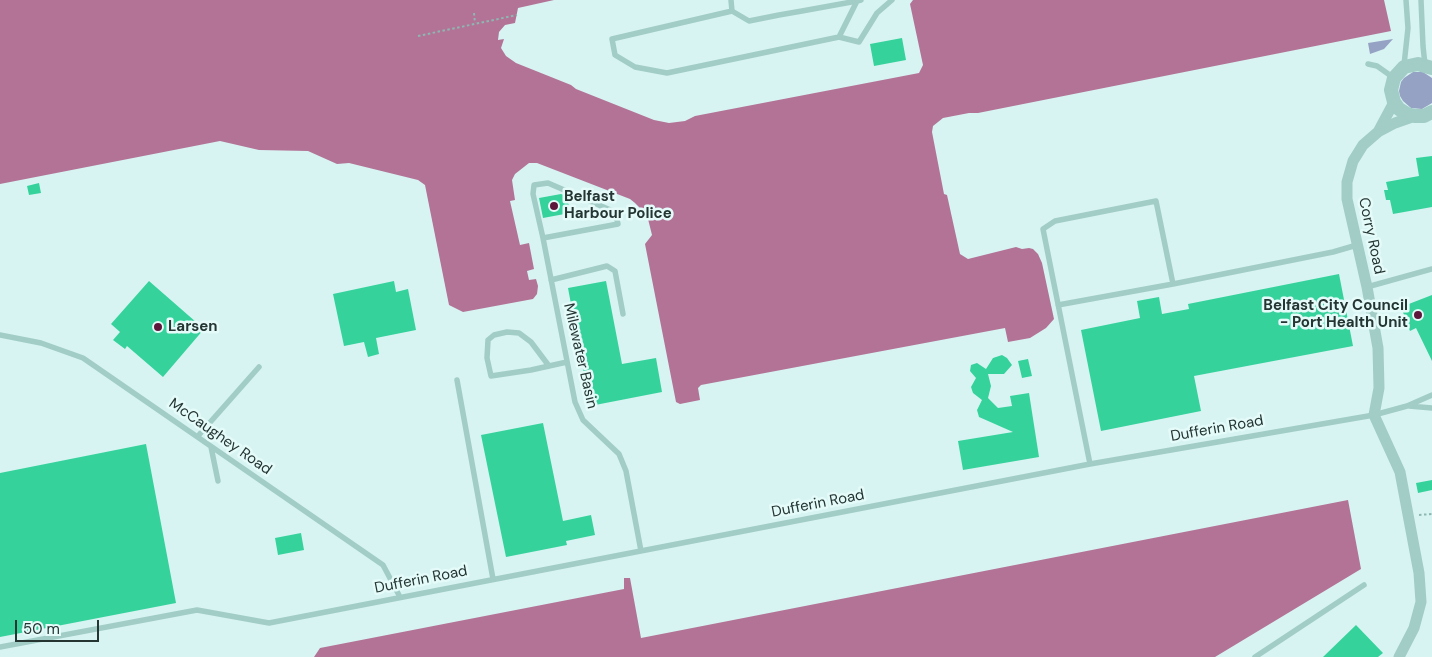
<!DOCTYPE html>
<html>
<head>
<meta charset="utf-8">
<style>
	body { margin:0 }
	#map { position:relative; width:1432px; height:657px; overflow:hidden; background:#d7f4f2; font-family:"DM Sans",sans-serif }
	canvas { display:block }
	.scale { position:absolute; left:15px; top:620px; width:84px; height:22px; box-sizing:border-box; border:2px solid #253632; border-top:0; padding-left:6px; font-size:15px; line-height:18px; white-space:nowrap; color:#253632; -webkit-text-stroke:4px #e4fbfa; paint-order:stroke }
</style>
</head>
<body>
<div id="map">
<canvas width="1432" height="657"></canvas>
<div class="scale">50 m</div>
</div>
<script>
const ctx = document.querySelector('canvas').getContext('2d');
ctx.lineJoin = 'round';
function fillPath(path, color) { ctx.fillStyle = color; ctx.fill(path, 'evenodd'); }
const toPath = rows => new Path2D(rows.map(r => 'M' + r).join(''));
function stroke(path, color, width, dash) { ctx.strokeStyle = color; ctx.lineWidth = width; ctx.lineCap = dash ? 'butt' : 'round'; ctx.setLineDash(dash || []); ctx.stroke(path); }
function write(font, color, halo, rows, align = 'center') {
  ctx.font = font + ' "DM Sans",sans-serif'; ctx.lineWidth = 5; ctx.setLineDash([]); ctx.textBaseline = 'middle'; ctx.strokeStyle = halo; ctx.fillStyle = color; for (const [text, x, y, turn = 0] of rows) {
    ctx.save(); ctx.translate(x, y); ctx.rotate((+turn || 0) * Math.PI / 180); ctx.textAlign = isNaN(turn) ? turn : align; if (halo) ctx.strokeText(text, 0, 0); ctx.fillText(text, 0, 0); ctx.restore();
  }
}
const green = toPath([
	[1393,39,1384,49,1370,54,1368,43],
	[1413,72,1423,72,1432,78,1432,103,1422,109,1411,108,1403,101,1400,96,1399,91,1401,82,1404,78]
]);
const water = toPath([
	[0,0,554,0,518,8,515,23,505,25,499,32,498,40,504,39,501,48,506,56,516,63,571,85,576,89,654,120,669,123,685,121,695,116,919,73,923,65,910,4,913,0,1384,0,1391,31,978,113,969,113,943,118,933,126,932,132,944,194,947,195,960,254,968,259,1016,247,1022,249,1029,248,1033,249,1038,254,1042,263,1054,319,1046,328,1030,338,1008,342,1005,328,701,385,698,388,700,400,680,404,676,402,645,244,652,235,648,219,645,213,635,203,630,199,537,163,529,163,515,174,512,180,515,200,510,201,520,245,529,243,534,269,527,271,529,280,536,279,538,286,537,294,533,299,463,312,449,305,425,185,418,180,349,163,337,164,308,151,259,150,220,141,0,184],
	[1348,500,1361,569,1215,657,314,657,320,648,624,589,624,578,630,578,641,638]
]);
const building = toPath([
	[902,38,906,60,874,66,870,44],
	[1432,156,1432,207,1393,214,1390,200,1386,200,1384,190,1388,190,1386,182,1419,176,1416,158],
	[39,183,41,193,29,195,27,186],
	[561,194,567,196,570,213,543,218,539,198],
	[1339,274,1353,346,1194,376,1201,411,1101,431,1081,330,1140,318,1137,301,1159,297,1162,314,1189,309,1188,304],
	[149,281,204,329,163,377,127,346,125,349,113,340,120,332,111,324],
	[394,281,396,292,408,289,416,330,376,338,379,354,368,357,364,342,344,346,333,294],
	[606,281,622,364,656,358,662,392,590,406,568,288],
	[1432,295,1432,361,1416,328,1410,331,1401,307],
	[1002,355,1007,358,1012,365,1004,374,988,374,991,386,988,398,998,408,1012,406,1010,396,1029,393,1039,457,963,470,958,441,1013,432,979,417,977,410,982,400,973,393,971,387,976,378,970,371,971,365,977,363,986,369,993,358],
	[1028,359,1032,376,1022,378,1018,361],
	[543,423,563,521,591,515,595,535,566,541,567,545,506,557,481,435],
	[146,444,176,603,0,637,0,473],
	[1432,480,1432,490,1418,493,1416,483],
	[301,533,304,550,278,555,275,538],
	[1356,625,1383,653,1378,657,1323,657]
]);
const path = toPath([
	[474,13,475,23],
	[418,36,517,15],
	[1419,515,1432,514]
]);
const service = toPath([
	[731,0,732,11],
	[857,0,857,1,839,37,667,73,635,67,615,55,612,39,732,11,749,21,779,15,802,11,857,1,861,0],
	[1421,0,1423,46,1425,65],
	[839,37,859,42,877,13,892,0],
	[1368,64,1377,66,1394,78],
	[1404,65,1408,28,1406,0],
	[543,238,618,224,615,212,548,183,534,185,533,194,543,238,575,402,583,420,619,454,626,471,641,551],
	[551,280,607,266,615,271,623,314],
	[1367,287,1432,269],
	[1058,305,1173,284],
	[0,335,41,343,83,358,383,565,400,597],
	[549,366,531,342,519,333,507,332,494,335,488,340,487,358,491,376,531,370,567,362],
	[457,380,493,579],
	[1409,406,1432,408],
	[198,436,259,367],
	[211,447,218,481],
	[1090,464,1043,229,1055,221,1156,201,1173,284,1333,252,1357,245],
	[0,647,197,610,269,623,1090,464,1374,415,1407,406,1432,395],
	[1255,657,1364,585]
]);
const minor = toPath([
	[1378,132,1394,102],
	[1399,657,1414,628,1421,602,1419,573,1400,472,1374,415,1379,388,1378,348,1367,287,1347,199,1347,182,1353,161,1363,145,1378,132,1395,123,1415,116]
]);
const tertiary = toPath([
	[1432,68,1418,64,1404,67,1394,78,1391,90,1394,102,1399,109,1407,114,1415,116,1424,116,1432,112]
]);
const markers = [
	[554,206,5,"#5c173b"],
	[1418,315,5,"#5c173b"],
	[158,327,5,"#5c173b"]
];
const poiNames = [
	["Belfast",564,197],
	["Harbour Police",564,214],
	["Belfast City Council",1408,306,"right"],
	["- Port Health Unit",1408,323,"right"],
	["Larsen",168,327]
];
const streetNames = [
	["Corry Road",1371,236,78],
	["Milewater Basin",580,356,77],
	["Dufferin Road",1217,429,-10],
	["McCaughey Road",220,437,35],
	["Dufferin Road",818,504,-11],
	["Dufferin Road",421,580,-11]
];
fillPath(green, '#96a2c4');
fillPath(water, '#b37396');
fillPath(building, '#36d29c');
stroke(path, '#8cb8b1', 2, [2.5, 2.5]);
stroke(service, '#a2cdc7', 5.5);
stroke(minor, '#a2cdc7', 11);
stroke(tertiary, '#a2cdc7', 14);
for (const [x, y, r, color] of markers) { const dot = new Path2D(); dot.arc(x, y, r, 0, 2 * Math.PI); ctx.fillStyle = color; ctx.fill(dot); stroke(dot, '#e4fbfa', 2); }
write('bold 15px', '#253632', '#e4fbfa', poiNames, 'left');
write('15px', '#253632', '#e4fbfa', streetNames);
</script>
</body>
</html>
